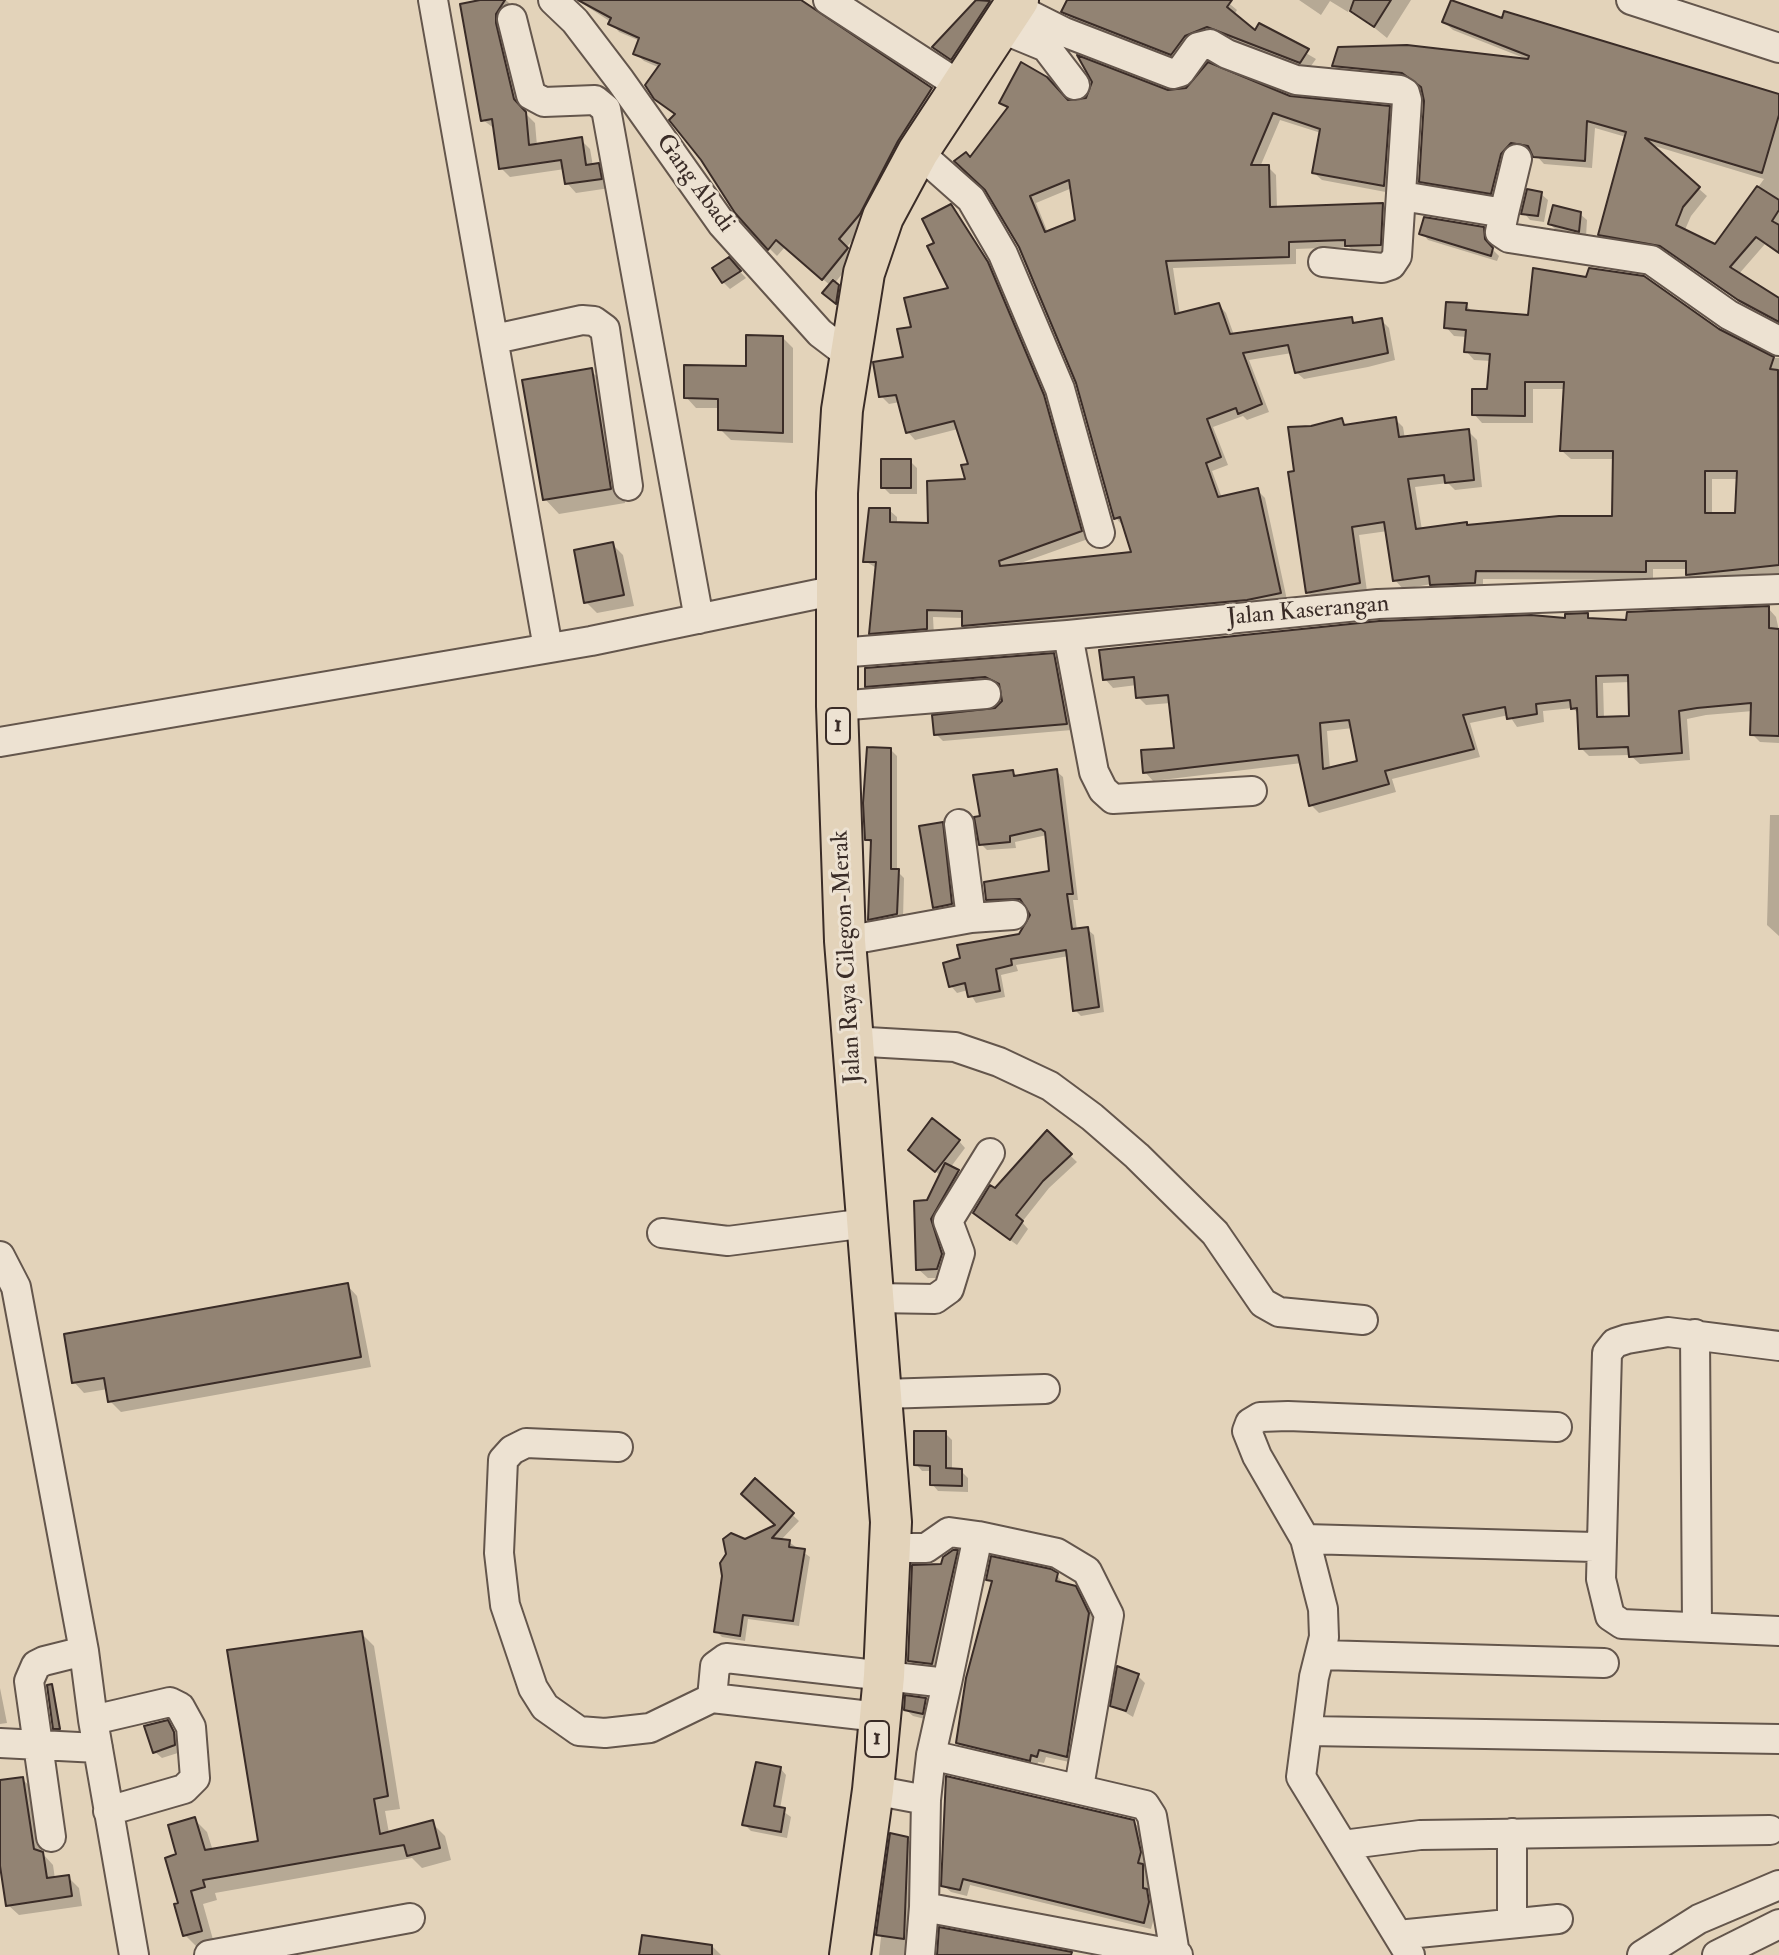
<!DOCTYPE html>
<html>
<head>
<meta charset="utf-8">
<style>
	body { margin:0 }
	canvas { display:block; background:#e3d3ba }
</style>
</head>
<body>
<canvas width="1779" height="1955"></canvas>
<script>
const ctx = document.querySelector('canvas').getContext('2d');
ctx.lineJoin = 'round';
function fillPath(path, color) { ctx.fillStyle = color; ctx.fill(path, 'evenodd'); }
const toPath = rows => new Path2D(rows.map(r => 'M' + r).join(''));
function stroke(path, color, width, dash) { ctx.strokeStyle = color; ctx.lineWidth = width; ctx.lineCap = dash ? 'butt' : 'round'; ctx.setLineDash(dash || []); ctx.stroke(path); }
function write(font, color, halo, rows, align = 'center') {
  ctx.font = font + ' "IM FELL Double Pica",serif'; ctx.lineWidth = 6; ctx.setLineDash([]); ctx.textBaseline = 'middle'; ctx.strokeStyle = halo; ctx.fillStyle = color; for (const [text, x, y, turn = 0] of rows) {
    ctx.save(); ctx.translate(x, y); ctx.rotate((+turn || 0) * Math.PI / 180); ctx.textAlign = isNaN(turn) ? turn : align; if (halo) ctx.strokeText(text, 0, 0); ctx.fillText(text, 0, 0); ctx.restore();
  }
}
const shadow = toPath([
	[491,0,506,0,513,7,504,34,523,111,535,123,537,146,581,140,590,149,593,166,598,165,607,174,610,188,576,193,567,183,565,169,510,177,501,168,495,129,483,120],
	[577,0,797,0,939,98,867,223,846,248,855,258,834,284,841,290,838,304,825,293,831,286,785,247,777,256,769,248,703,159,676,115,665,107,660,68,644,61,635,53,640,41,619,32,611,22],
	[979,0,986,0,995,9,959,65,935,47],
	[1069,0,1225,0,1237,10,1234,15,1256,33,1260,26,1316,59,1308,70,1216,34,1179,62,1071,19,1064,11],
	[1299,0,1411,0,1387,38,1350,8,1348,12,1330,1,1321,15],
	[1504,20,1779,96,1779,254,1765,244,1738,275,1779,300,1779,324,1748,308,1671,254,1608,242,1600,234,1626,137,1595,128,1592,168,1544,164,1534,153,1520,150,1499,201,1429,189,1421,181,1426,101,1423,89,1413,81,1342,74,1334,66,1529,60,1453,30,1444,22],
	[1648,144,1764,179,1715,247,1684,232,1691,216,1707,196],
	[1168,92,1290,98,1389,108,1396,116,1391,193,1322,180,1314,173,1321,133,1280,120,1260,167,1268,167,1276,175,1277,208,1383,205,1390,212,1388,252,1355,252,1349,247,1296,249,1296,264,1173,268,1180,315,1219,305,1226,313,1234,335,1351,319,1357,325,1381,320,1389,328,1395,360,1368,367,1304,379,1296,372,1292,353,1249,360,1269,412,1247,420,1243,416,1213,427,1228,465,1212,471,1222,498,1257,490,1265,498,1287,600,972,633,964,625,964,618,933,617,934,636,879,640,871,633,878,569,865,561,889,510,897,517,897,524,930,525,967,481,971,465,958,429,915,440,908,432,900,402,889,404,881,396,905,359,913,328,951,289,937,244,951,207,995,271,1051,404,1088,539,1018,564,1133,554,1123,526,1116,518,1078,382,1020,246,971,160,1009,110,1002,102,1068,102],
	[1072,188,1078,221,1048,233,1036,203],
	[1541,194,1548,200,1544,222,1530,220,1524,213],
	[1580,214,1587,220,1586,237,1557,231,1550,224],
	[1483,229,1490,236,1491,248,1499,256,1497,261,1428,240,1422,233],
	[729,260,746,278,730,289,723,282],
	[1466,305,1473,313,1718,331,1771,358,1779,358,1779,573,1732,576,1732,582,1696,583,1688,575,1688,569,1653,569,1653,580,1483,579,1483,591,1441,592,1432,584,1403,589,1395,580,1388,531,1359,535,1367,591,1316,600,1308,592,1296,473,1311,428,1341,421,1347,427,1395,419,1403,427,1405,439,1468,431,1477,440,1482,487,1455,490,1448,483,1415,487,1422,530,1466,524,1469,527,1614,518,1615,459,1571,459,1562,451,1566,389,1533,389,1533,423,1482,423,1474,414,1489,391,1491,361,1474,360,1466,351,1467,337,1454,336,1446,327],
	[1712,479,1739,479,1737,515,1712,515],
	[783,338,793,348,793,443,731,440,720,429,720,408,696,408,686,397,748,368],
	[591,371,606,385,625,503,559,514,545,499],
	[910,461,917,468,917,494,890,494,883,487],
	[613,545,623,555,634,606,597,613,586,602],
	[1768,608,1776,617,1779,631,1779,743,1760,742,1752,734,1753,711,1706,715,1687,719,1690,760,1640,764,1630,755,1589,756,1581,748,1579,715,1573,708,1543,711,1544,722,1517,727,1509,715,1470,723,1480,757,1392,779,1396,792,1319,813,1311,805,1302,763,1153,781,1145,772,1177,749,1171,703,1146,705,1138,697,1137,685,1113,688,1105,679,1587,615,1592,620,1628,622],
	[1630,682,1631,718,1604,719,1603,683],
	[1353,728,1359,762,1330,769,1327,731],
	[1053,655,1060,662,1072,730,943,741,936,734,996,710,1004,701,1002,687,993,683,873,693,867,686],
	[890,749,897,756,897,871,904,878,903,920,876,925,870,919,873,846,867,839],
	[1056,771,1063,777,1078,900,1073,900,1077,930,1087,929,1094,935,1104,1012,1081,1016,1075,1010,1069,956,1016,965,1018,971,1001,975,1005,997,976,1003,968,990,957,993,951,986,1020,935,1031,922,1029,908,1021,904,994,905,988,899,1051,873,1047,835,1015,842,1016,848,987,850,981,844,982,818,1013,772,1018,777],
	[1770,815,1779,815,1779,936,1767,925],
	[942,824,949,831,958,910,941,913,935,907],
	[1047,1133,1077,1162,1049,1188,1022,1222,1028,1229,1017,1245,982,1219,996,1190],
	[959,1141,965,1148,950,1168,968,1182,951,1264,947,1278,928,1278,918,1269,928,1202,941,1176,917,1156],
	[347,1285,357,1296,371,1367,121,1412,110,1401,108,1389,84,1393,74,1382],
	[945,1433,952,1440,952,1471,961,1471,968,1478,968,1492,938,1491,932,1484,932,1471,922,1471,916,1464],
	[756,1481,799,1521,780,1541,789,1542,810,1557,799,1626,748,1619,745,1641,722,1637,716,1631,745,1541,778,1526],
	[957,1553,965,1561,940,1672,918,1669,910,1661,943,1566],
	[1057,1575,1064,1585,1075,1588,1083,1596,1095,1622,1074,1763,1046,1757,1044,1763,1038,1762,1037,1767,965,1750,958,1743,993,1584,988,1579],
	[361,1633,374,1646,400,1809,385,1811,389,1833,432,1823,445,1836,451,1860,422,1868,412,1858,215,1893,217,1900,203,1904,214,1943,198,1948,185,1935,179,1856,194,1819,207,1832,213,1851,260,1843],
	[1138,1676,1145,1683,1133,1717,1113,1705],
	[52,1686,54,1689,61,1731,55,1728],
	[0,1688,7,1723,0,1724],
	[925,1700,932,1706,929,1720,913,1716,906,1710],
	[167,1722,180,1740,181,1752,162,1758,155,1752],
	[780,1768,786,1775,780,1809,791,1817,787,1838,751,1831,744,1824],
	[22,1779,33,1789,43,1854,53,1865,55,1879,68,1877,79,1888,82,1906,19,1915,8,1905,0,1852,0,1782],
	[1133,1822,1141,1829,1149,1895,1154,1899,1156,1911,1151,1929,970,1885,967,1896,951,1892,943,1885],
	[907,1839,916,1847,911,1955,879,1955,881,1937,878,1934],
	[644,1937,713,1947,721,1955,641,1955]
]);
const building = toPath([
	[480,0,505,0,496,14,496,23,514,99,526,112,529,145,582,137,586,165,599,163,602,179,565,184,561,160,499,169,492,119,481,121,460,4,480,0],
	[578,0,801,0,932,88,898,141,860,214,839,239,848,248,822,280,776,240,768,250,735,213,701,160,669,120,675,114,654,99,645,85,660,64,633,54,639,38,608,24,611,18,578,0],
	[976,0,990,1,951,60,932,47,976,0],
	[1067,0,1232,0,1227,7,1255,30,1259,23,1309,49,1300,63,1207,27,1185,36,1171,55,1061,12,1067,0],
	[1354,0,1391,0,1374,27,1350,11,1354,0],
	[1451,0,1502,18,1504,11,1779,94,1779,115,1762,173,1645,138,1700,187,1683,207,1676,225,1715,244,1757,186,1779,200,1779,210,1772,221,1779,225,1779,253,1756,237,1730,267,1779,298,1779,322,1738,300,1660,246,1598,235,1626,132,1587,121,1585,161,1533,157,1528,146,1511,143,1501,154,1491,194,1419,182,1424,101,1421,87,1402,73,1332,66,1338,47,1407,45,1528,59,1529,56,1442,22,1451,0],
	[1077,55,1168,90,1186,88,1208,62,1290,96,1390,106,1384,186,1312,173,1320,129,1273,113,1251,165,1269,165,1270,207,1383,203,1381,245,1345,246,1345,240,1289,242,1289,257,1166,261,1175,314,1219,303,1230,334,1352,317,1353,323,1382,318,1388,353,1295,373,1288,345,1243,353,1262,404,1238,414,1236,408,1207,419,1221,457,1206,463,1218,497,1258,488,1281,593,1247,600,962,626,962,611,927,610,927,629,869,634,876,562,863,562,869,508,890,508,890,522,928,523,927,481,965,479,961,465,968,464,954,421,906,433,896,395,879,397,873,362,903,357,897,329,911,327,904,298,948,288,927,246,934,243,922,219,951,204,988,262,1044,395,1082,531,999,561,1000,566,1131,552,1120,517,1114,519,1076,383,1019,247,985,190,954,161,966,152,970,157,1008,107,999,103,1021,62,1047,77,1068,100,1086,98,1092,82,1077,55],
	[1069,180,1075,220,1045,232,1030,196,1069,180],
	[1527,189,1542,192,1538,216,1521,214,1527,189],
	[1553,205,1581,212,1579,232,1548,224,1553,205],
	[1424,217,1484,227,1485,239,1493,248,1491,256,1419,234,1424,217],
	[729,257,741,271,722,283,712,268,729,257],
	[1533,268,1586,277,1589,268,1644,276,1719,329,1774,357,1770,369,1778,370,1779,565,1686,575,1686,561,1646,561,1646,572,1476,571,1475,583,1430,585,1429,576,1393,581,1384,522,1352,527,1360,583,1306,593,1288,472,1294,471,1288,427,1311,426,1342,418,1344,425,1396,417,1399,437,1469,429,1474,480,1445,483,1444,475,1408,479,1416,529,1467,522,1467,525,1559,516,1612,516,1613,451,1560,451,1564,382,1525,382,1525,416,1472,415,1472,389,1487,389,1490,354,1464,352,1466,330,1444,328,1446,302,1467,303,1466,310,1528,315,1533,268],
	[1705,471,1737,471,1735,513,1705,513,1705,471],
	[833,280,839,285,836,304,822,293,833,280],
	[746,335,783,336,783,433,718,430,718,399,684,398,684,365,746,366,746,335],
	[592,368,611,489,543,500,522,380,592,368],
	[881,459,911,459,911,488,881,488,881,459],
	[613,542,624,595,584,603,574,550,613,542],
	[1769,606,1769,628,1779,629,1779,736,1750,735,1751,703,1697,708,1679,711,1682,753,1629,757,1628,747,1579,749,1577,708,1571,709,1570,700,1536,704,1537,714,1507,719,1505,707,1463,715,1474,749,1385,771,1389,784,1309,806,1298,755,1143,773,1141,750,1174,748,1168,695,1136,698,1134,677,1103,680,1099,650,1379,621,1531,615,1565,618,1565,614,1588,613,1588,618,1626,620,1627,612,1769,606],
	[1628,675,1629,716,1597,717,1596,676,1628,675],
	[1349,720,1357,761,1323,769,1320,723,1349,720],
	[1054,653,1067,724,934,735,932,715,995,708,1002,701,999,684,985,677,865,687,865,668,1054,653],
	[867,747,891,748,891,869,899,869,897,914,868,920,871,840,865,840,863,803,867,747],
	[1057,769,1073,894,1067,894,1072,929,1088,927,1099,1007,1073,1011,1066,950,1011,959,1012,965,996,969,1000,991,968,997,965,983,949,987,943,963,960,958,957,945,1019,934,1030,915,1020,899,986,900,984,882,1049,871,1045,832,1041,829,1010,836,1010,842,979,845,974,817,980,816,973,775,1013,770,1014,776,1057,769],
	[943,822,952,904,933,908,919,826,943,822],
	[932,1118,960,1140,935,1172,908,1150,932,1118],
	[1047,1130,1072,1154,1043,1181,1016,1215,1023,1221,1010,1240,973,1213,990,1185,995,1188,1047,1130],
	[945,1163,959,1170,931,1219,942,1254,937,1269,916,1270,914,1201,927,1200,945,1163],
	[348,1283,361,1357,108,1402,104,1378,72,1383,64,1334,348,1283],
	[914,1431,946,1431,946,1468,962,1469,962,1486,930,1485,930,1466,914,1465,914,1431],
	[755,1478,794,1513,772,1538,790,1540,789,1547,805,1549,793,1621,743,1615,740,1636,714,1632,722,1576,720,1563,726,1554,723,1539,731,1533,745,1539,775,1525,741,1494,755,1478],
	[953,1550,958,1550,932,1664,908,1661,912,1565,941,1564,943,1557,953,1550],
	[991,1556,1051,1569,1058,1573,1056,1581,1076,1586,1089,1613,1067,1757,1039,1750,1037,1757,1031,1755,1030,1761,956,1743,966,1678,992,1581,986,1580,991,1556],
	[362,1631,388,1796,374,1799,380,1834,433,1820,440,1848,407,1856,404,1845,203,1880,205,1887,191,1891,202,1931,183,1936,174,1904,178,1903,165,1858,176,1854,168,1825,195,1817,205,1850,258,1841,227,1650,362,1631],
	[1117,1666,1139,1674,1126,1711,1110,1706,1117,1666],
	[52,1684,60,1729,53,1729,47,1685,52,1684],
	[905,1695,926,1698,923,1714,904,1710,905,1695],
	[168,1720,174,1732,175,1745,153,1753,144,1726,168,1720],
	[756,1762,781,1767,774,1806,785,1808,781,1832,742,1825,756,1762],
	[946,1776,1134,1820,1141,1852,1138,1863,1143,1864,1143,1888,1147,1889,1149,1902,1144,1923,963,1879,960,1890,941,1886,946,1776],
	[23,1777,34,1849,43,1852,47,1878,69,1875,72,1896,6,1906,0,1866,0,1780,23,1777],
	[890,1833,908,1837,904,1939,876,1935,890,1833],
	[939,1927,1072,1952,1071,1955,937,1955,939,1927],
	[642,1935,712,1945,712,1955,639,1955,642,1935]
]);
const minor = toPath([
	[433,0,548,648],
	[553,0,575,21,620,80,722,224,820,333,849,355],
	[828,0,962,87],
	[1631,0,1779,48],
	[1014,7,1064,32,1173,74,1180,72,1198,47,1210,44,1227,54,1296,80,1400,90,1405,93,1407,100,1397,256,1391,265,1382,268,1323,262],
	[512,19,531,95,544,102,595,100,606,109,699,619],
	[1000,28,1046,47,1075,85],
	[918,152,971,199,1003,254,1060,389,1100,533],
	[1402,196,1504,213,1500,232,1509,238,1651,260,1729,315,1779,341],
	[1504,213,1517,159],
	[495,339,582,320,594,321,605,329,628,486],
	[1068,635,1094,772,1103,790,1113,799,1252,791],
	[838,653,1068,635,1378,604,1779,589],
	[837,706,986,694],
	[0,742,591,641,837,590],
	[959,824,971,918],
	[845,941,971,918,1013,915],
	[850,1041,955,1047,999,1062,1050,1086,1092,1117,1137,1156,1215,1233,1263,1303,1279,1312,1363,1320],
	[662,1233,728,1241,867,1223],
	[0,1256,16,1287,84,1651,93,1720,134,1955],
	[875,1298,935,1299,949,1289,960,1253,948,1221,990,1153],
	[1695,1334,1697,1627],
	[1779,1346,1668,1332,1627,1339,1615,1343,1607,1353,1601,1579,1610,1616,1622,1624,1779,1631],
	[882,1394,1045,1389],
	[618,1447,526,1443,512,1450,503,1460,499,1553,505,1605,533,1688,545,1707,579,1731,605,1733,650,1728,712,1698,879,1717],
	[1305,1539,1594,1547],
	[890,1548,926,1548,949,1532,978,1536],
	[1321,1655,1604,1663],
	[712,1698,715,1666,726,1658,947,1683,978,1536,1057,1553,1087,1571,1109,1615,1079,1787],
	[93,1720,170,1702,180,1707,191,1727,195,1778,184,1789,108,1811],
	[1309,1731,1779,1739],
	[0,1743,98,1748],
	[931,1755,947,1683],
	[873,1790,926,1800,931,1755,1145,1805,1152,1816,1175,1954],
	[1512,1833,1512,1923],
	[51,1837,29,1681,36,1665,44,1661,84,1651],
	[1343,1845,1420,1835,1770,1830],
	[924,1907,926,1800],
	[1398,1935,1558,1919],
	[209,1955,410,1918],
	[920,1955,924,1907,1178,1955],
	[1410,1955,1301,1777,1314,1677,1324,1637,1323,1609,1305,1539,1257,1456,1247,1431,1250,1423,1260,1417,1288,1416,1557,1427],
	[1642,1955,1699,1919,1779,1885],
	[1717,1955,1779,1924]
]);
const highway = toPath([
	[850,1955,873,1790,884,1676,891,1522,845,941,837,706,837,493,842,410,864,273,883,217,918,152,1018,0]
]);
const shields = [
	[838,726,24],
	[877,1739,24]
];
const shieldNames = [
	["1",838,726],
	["1",877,1739]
];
const streetNames = [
	["Gang Abadi",694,184,54],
	["Jalan Kaserangan",1308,612,-5],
	["Jalan Raya Cilegon-Merak",848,957,-93]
];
fillPath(shadow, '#0003');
fillPath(building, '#928373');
stroke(building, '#3a2c27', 2);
stroke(minor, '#64564c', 32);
stroke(highway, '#3a2c27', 44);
stroke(minor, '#ede2d2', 28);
stroke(highway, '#e3d3ba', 40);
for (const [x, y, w] of shields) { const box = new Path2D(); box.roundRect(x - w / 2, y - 18, w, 36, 6); ctx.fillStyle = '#ede2d2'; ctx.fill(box); stroke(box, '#3a2c27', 2); }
write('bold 22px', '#3a2c27', null, shieldNames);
write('24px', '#3a2c27', '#ede2d2', streetNames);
</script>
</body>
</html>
